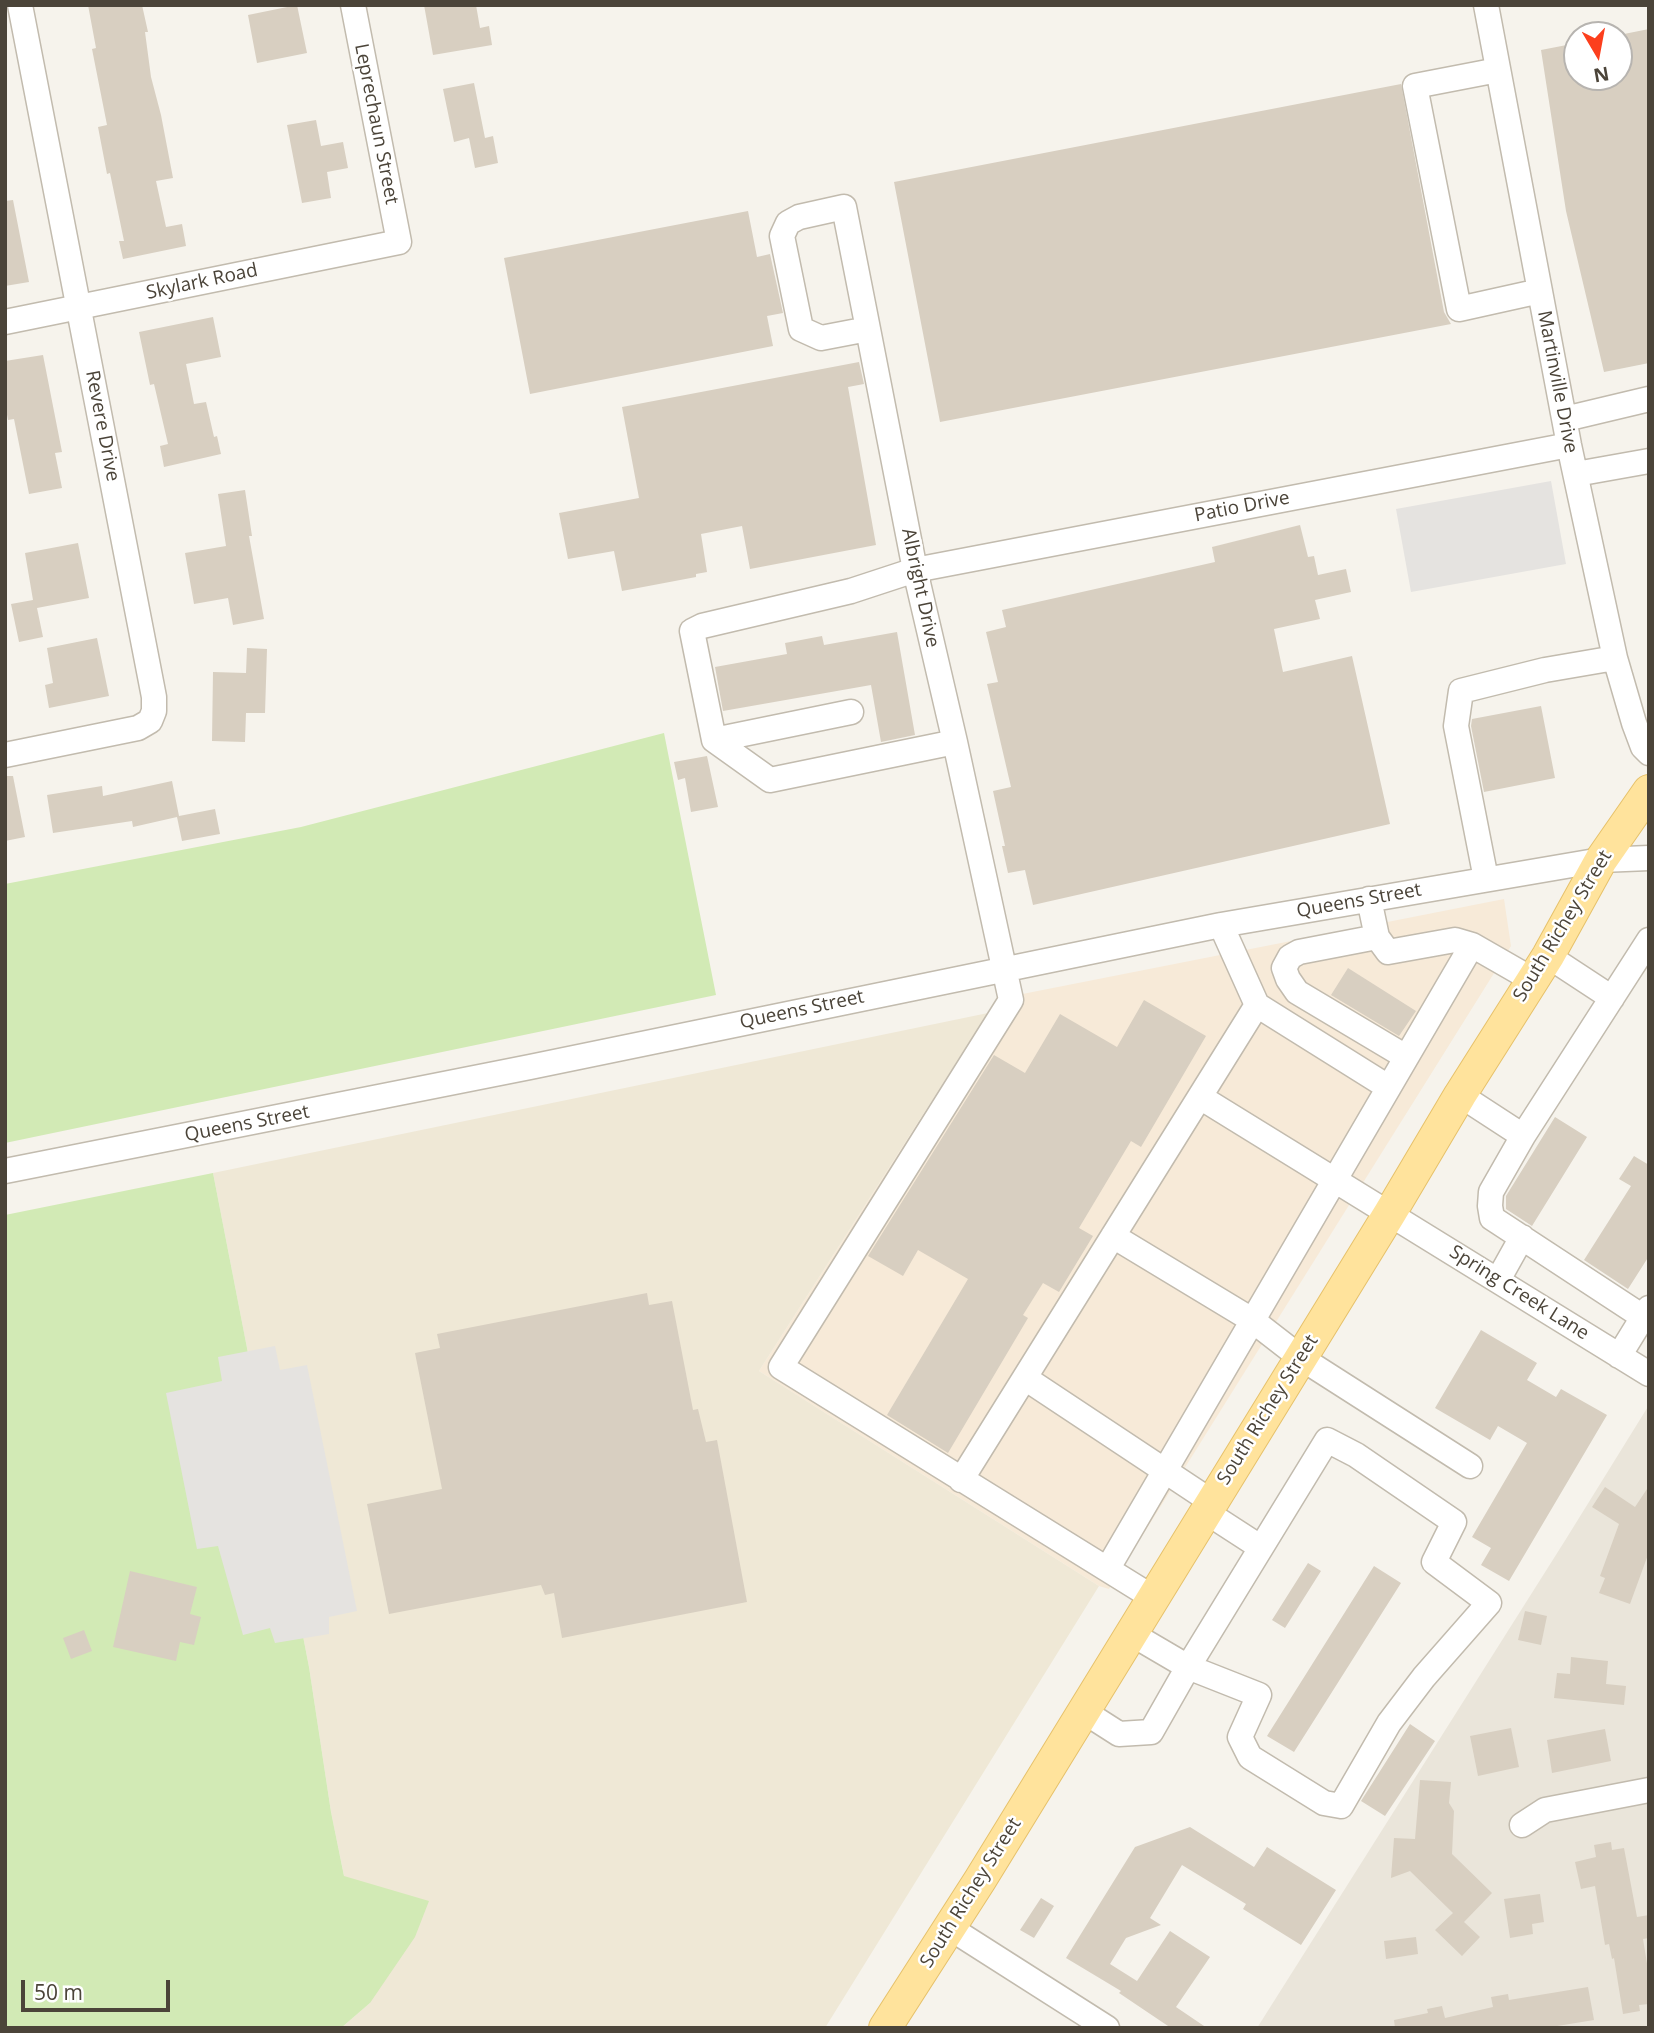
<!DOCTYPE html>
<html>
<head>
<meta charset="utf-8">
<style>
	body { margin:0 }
	#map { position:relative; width:1654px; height:2033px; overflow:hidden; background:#f6f3ec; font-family:"Open Sans",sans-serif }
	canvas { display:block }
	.frame { position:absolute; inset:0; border:7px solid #4b4439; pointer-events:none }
	.north { position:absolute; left:1563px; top:21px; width:70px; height:70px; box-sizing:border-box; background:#fff; border:2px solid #b7b4b0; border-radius:50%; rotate:170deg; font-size:19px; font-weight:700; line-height:28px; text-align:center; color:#4b4439 }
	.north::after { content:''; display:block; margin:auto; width:24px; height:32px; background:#fc3f1d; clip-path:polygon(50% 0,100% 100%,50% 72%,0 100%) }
	.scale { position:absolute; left:21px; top:1980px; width:149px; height:32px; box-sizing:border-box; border:4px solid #4b4439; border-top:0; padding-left:9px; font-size:21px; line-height:24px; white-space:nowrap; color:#4b4439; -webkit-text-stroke:5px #fff; paint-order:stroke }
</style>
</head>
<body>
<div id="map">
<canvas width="1654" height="2033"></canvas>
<div class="frame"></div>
<div class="north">N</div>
<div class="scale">50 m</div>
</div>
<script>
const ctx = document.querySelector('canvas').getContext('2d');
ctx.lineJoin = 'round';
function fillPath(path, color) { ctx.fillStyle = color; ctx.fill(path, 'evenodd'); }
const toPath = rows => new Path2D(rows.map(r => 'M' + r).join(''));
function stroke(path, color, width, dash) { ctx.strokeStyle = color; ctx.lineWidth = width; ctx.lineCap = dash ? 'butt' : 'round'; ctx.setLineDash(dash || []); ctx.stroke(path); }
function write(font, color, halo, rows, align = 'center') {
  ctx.font = font + ' "Open Sans",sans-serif'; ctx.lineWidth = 5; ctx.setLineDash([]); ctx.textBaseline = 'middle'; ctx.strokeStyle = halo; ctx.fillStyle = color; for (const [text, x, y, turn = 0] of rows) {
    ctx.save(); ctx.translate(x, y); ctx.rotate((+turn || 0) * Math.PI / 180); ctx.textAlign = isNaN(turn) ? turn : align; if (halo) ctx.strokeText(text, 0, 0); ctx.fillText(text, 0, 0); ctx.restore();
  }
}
const residential = toPath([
	[1649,1405,1649,2028,1257,2028,1566,1539]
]);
const commercial = toPath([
	[1504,899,1511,946,1109,1589,1099,1586,759,1371,997,999]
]);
const education = toPath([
	[988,1013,759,1371,1099,1586,825,2028,341,2028,370,2003,331,1812,309,1667,213,1173]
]);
const green = toPath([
	[664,733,716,995,5,1143,5,884,301,827],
	[213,1173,309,1667,331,1812,344,1876,429,1901,415,1937,370,2003,341,2028,5,2028,5,1215]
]);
const parking = toPath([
	[1551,481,1566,564,1411,592,1396,509],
	[275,1346,280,1370,307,1365,357,1611,329,1617,329,1634,275,1643,270,1628,243,1635,218,1546,197,1549,166,1393,222,1381,218,1357]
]);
const building = toPath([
	[88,5,142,5,148,32,145,32,151,77,161,115,173,178,156,181,166,227,182,224,186,246,123,259,119,241,124,241,110,173,107,174,98,127,107,125,92,49,96,48],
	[297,5,307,53,257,63,248,15],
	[424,5,476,5,480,28,489,26,492,45,433,55],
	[1649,29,1649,363,1604,372,1566,211,1541,50,1577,43,1577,77,1619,77,1619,35],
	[474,83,485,138,493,136,498,163,475,168,469,138,454,142,443,89],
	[1401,84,1444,312,1451,324,940,422,894,182],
	[316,120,321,146,343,142,348,168,327,172,331,198,302,203,287,125],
	[13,200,29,282,5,286,5,201],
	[748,211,757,257,770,254,783,313,767,316,773,346,530,394,504,258],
	[213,317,221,357,186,364,194,404,206,402,214,437,217,436,221,454,164,467,160,446,168,444,154,384,150,385,139,332],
	[43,355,62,452,55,453,62,488,29,494,14,419,8,420,5,404,5,361],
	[859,362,864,384,848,387,876,545,750,569,742,526,701,534,707,572,696,574,696,577,622,591,614,551,568,559,559,513,639,498,622,407],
	[245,490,252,536,249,536,264,619,233,625,228,598,194,604,185,553,226,546,218,494],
	[1300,525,1308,557,1314,556,1318,575,1346,569,1351,592,1315,600,1320,619,1274,629,1283,672,1352,656,1390,824,1033,905,1025,870,1008,873,1002,846,1005,846,993,791,1011,787,987,684,998,682,986,632,1006,627,1002,610,1215,562,1212,547],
	[78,543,89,598,37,608,43,637,19,642,11,604,33,600,25,553],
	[897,632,915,735,881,742,871,685,723,711,715,667,787,654,785,643,822,636,824,645],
	[97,638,109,696,49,708,45,685,53,683,47,648],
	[247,648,267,649,265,713,246,713,245,742,212,741,213,672,246,673],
	[1541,706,1555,778,1484,792,1471,726,1472,719],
	[707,756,718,807,691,812,685,778,678,780,674,762],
	[5,776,13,776,25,837,5,841],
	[172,781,179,816,215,809,220,834,182,841,177,817,133,827,132,821,53,833,47,795,102,786,103,796],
	[1348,968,1416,1011,1399,1036,1331,995],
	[1144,1000,1206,1036,1141,1147,1131,1141,1079,1228,1093,1236,1059,1292,1043,1283,1023,1315,1028,1318,948,1453,887,1415,968,1279,918,1250,903,1276,868,1256,994,1055,1025,1073,1060,1014,1117,1047],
	[1555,1117,1587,1137,1532,1226,1506,1209,1506,1196],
	[1634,1156,1649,1165,1649,1256,1628,1289,1584,1260,1631,1186,1619,1179],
	[647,1293,649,1305,672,1301,693,1410,698,1409,706,1442,717,1440,747,1602,562,1638,554,1593,545,1595,541,1585,389,1614,367,1504,442,1489,415,1353,440,1348,437,1334],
	[1481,1330,1537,1363,1527,1380,1556,1397,1561,1389,1607,1415,1509,1581,1481,1565,1491,1548,1472,1537,1527,1443,1498,1426,1490,1440,1435,1408],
	[1649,1486,1649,1552,1630,1604,1599,1593,1605,1578,1600,1576,1619,1524,1592,1507,1605,1487,1635,1507],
	[1308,1563,1321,1571,1285,1628,1272,1620],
	[1374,1566,1401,1583,1294,1752,1267,1736],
	[130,1571,197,1587,190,1614,201,1617,194,1645,180,1642,176,1661,113,1647],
	[1525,1611,1547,1616,1541,1645,1518,1640],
	[84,1630,92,1651,71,1659,63,1638],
	[1571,1657,1608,1661,1606,1684,1626,1686,1624,1705,1554,1698,1557,1673,1570,1674],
	[1410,1724,1435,1741,1385,1816,1361,1801],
	[1511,1728,1519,1767,1478,1776,1470,1736],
	[1605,1729,1611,1761,1552,1773,1547,1740],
	[1420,1780,1451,1782,1449,1803,1454,1811,1452,1854,1492,1893,1464,1922,1480,1937,1462,1956,1435,1930,1453,1913,1410,1871,1391,1878,1394,1838,1415,1839],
	[1190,1827,1254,1867,1267,1847,1336,1890,1301,1945,1243,1909,1246,1904,1182,1865,1150,1918,1161,1925,1126,1938,1110,1964,1137,1981,1170,1931,1210,1957,1176,2007,1207,2028,1171,2028,1119,1993,1121,1991,1066,1958,1135,1847],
	[1611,1842,1612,1850,1624,1848,1637,1917,1649,1915,1649,1938,1643,1939,1649,1976,1649,2004,1639,2005,1640,2011,1623,2014,1614,1958,1612,1959,1609,1944,1605,1945,1595,1886,1581,1889,1575,1862,1596,1857,1594,1845],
	[1540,1894,1544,1922,1532,1924,1533,1934,1510,1938,1504,1899],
	[1041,1898,1054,1906,1034,1938,1020,1930],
	[1416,1937,1418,1954,1386,1959,1384,1941],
	[1588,1987,1594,2020,1545,2028,1395,2028,1394,2020,1428,2013,1427,2009,1442,2006,1445,2018,1493,2007,1491,1997,1508,1994,1509,2000]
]);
const minor = toPath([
	[1486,5,1569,445,1615,658,1634,723,1643,747,1649,753],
	[1498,70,1415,86,1459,309,1540,291],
	[5,322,399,242,353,5],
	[868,329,821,338,801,329,782,236,788,223,799,217,844,207,868,329,915,570,955,742,1011,1000,781,1367,1152,1597],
	[1565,419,1649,399],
	[1576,474,1649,461],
	[714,740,851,712],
	[955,742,770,780,714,740,692,631,702,626,851,591,915,570,1569,445],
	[5,755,138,728,150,721,154,711,154,697,20,5],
	[1486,879,1456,726,1461,691,1545,670,1615,658],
	[1369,899,1377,937,1388,952,1455,940,1472,945,1533,980],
	[1377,937,1299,952,1290,957,1284,968,1288,979,1297,992,1406,1057],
	[1649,940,1523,1136,1491,1192,1490,1206,1492,1218,1643,1317,1649,1308],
	[1548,956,1612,998],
	[1257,1005,1388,1087],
	[1460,1095,1523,1136],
	[1200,1097,1649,1374],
	[5,1171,530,1067,1221,925,1601,860,1649,858],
	[1113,1236,1252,1320,1301,1358,1470,1466],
	[1498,1280,1522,1237],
	[1619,1356,1643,1317],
	[1025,1378,1212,1502],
	[961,1480,1257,1005,1221,925],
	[1206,1512,1260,1547],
	[1108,1568,1472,945],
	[1083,1711,1119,1734,1151,1732,1188,1667,1327,1440,1356,1455,1454,1522,1434,1562,1489,1603,1424,1677,1389,1723,1341,1806,1324,1803,1250,1757,1240,1737,1259,1695,1188,1667,1130,1633],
	[1522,1825,1545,1810,1649,1790],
	[950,1928,1107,2028]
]);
const major = toPath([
	[885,2028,980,1880,1390,1213,1460,1095,1548,956,1601,860,1649,791]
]);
const streetNames = [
	["Leprechaun Street",376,124,79],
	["Skylark Road",202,282,-12],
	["Martinville Drive",1557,382,79],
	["Revere Drive",102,426,79],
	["Patio Drive",1242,507,-11],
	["Albright Drive",920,588,78],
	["Queens Street",1359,901,-10],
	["South Richey Street",1563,926,-59],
	["Queens Street",802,1010,-12],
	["Queens Street",247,1124,-11],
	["Spring Creek Lane",1519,1293,32],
	["South Richey Street",1268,1410,-58],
	["South Richey Street",971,1893,-58]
];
fillPath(residential, '#eae5da');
fillPath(commercial, '#f7ead8');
fillPath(education, '#efe8d6');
fillPath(green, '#d2eab5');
fillPath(parking, '#e5e3e0');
fillPath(building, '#d8cfc1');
stroke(minor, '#c2bbae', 27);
stroke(major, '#e6c16a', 34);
stroke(minor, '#fff', 24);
stroke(major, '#ffe39c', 32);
write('19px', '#4b4439', '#fff', streetNames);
</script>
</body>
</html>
